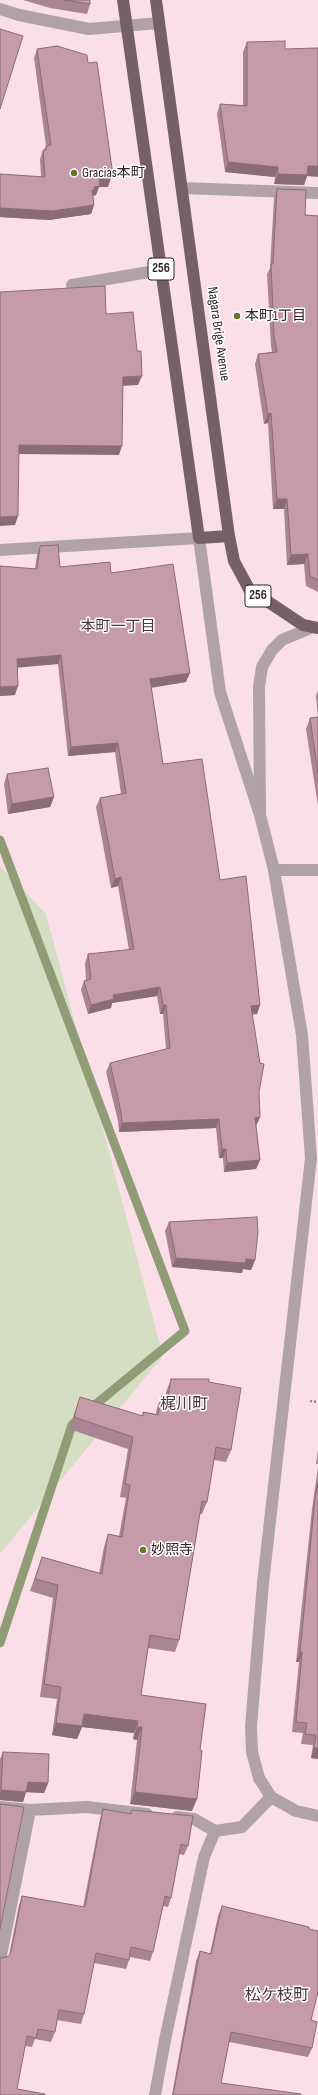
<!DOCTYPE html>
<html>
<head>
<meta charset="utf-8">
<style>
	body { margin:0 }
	canvas { display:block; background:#fbdfe8 }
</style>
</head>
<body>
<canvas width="318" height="2095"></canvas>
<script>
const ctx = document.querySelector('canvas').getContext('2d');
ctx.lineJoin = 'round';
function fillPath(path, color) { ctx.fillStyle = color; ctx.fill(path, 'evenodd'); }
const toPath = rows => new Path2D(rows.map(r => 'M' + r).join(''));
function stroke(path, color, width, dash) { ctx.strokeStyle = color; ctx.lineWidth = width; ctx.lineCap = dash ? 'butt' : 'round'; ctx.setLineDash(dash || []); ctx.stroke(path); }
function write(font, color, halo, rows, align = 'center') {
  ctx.font = font + ' "Sofia Sans Condensed","Noto Sans JP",sans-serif'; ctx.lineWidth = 3; ctx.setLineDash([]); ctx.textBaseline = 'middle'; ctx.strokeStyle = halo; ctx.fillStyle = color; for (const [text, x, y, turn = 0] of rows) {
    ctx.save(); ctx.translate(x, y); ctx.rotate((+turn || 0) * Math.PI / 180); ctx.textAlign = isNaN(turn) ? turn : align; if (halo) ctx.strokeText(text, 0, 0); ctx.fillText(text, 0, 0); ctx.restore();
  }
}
const green = toPath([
	[0,866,46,914,163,1356,0,1554]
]);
const stream = toPath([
	[0,840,185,1331,90,1409],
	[0,1643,72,1425,77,1420]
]);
const path = toPath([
	[310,1401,318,1402]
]);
const service = toPath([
	[72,285,161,270],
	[0,1807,30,1810,87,1807,147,1814],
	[177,1817,194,1819,215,1831],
	[0,1960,30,1810]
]);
const minor = toPath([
	[0,9,19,15,89,29,159,23],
	[182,188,318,193],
	[0,550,199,538],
	[260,812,259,687,262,667,272,650,282,640,313,627],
	[274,870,318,870],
	[155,2095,165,2040,204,1857,215,1831,242,1827,271,1797]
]);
const tertiary = toPath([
	[199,538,220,692,260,815,274,870,302,1035,311,1158,263,1583,251,1726,252,1752,259,1778,271,1797,296,1811,318,1816]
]);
const trunk = toPath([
	[123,0,199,538,229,536],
	[156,0,229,536,234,561,249,589,303,625,318,628]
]);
const wall = toPath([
	[23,0,90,0,90,4,87,14,50,8],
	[247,42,285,49,307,176,304,185,274,184,275,177,225,172,217,114,220,104,243,105,243,52],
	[37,49,88,63,108,187,99,187,96,195,93,196,94,205,91,214,49,220,0,217,0,174,41,177,40,159,43,150,44,150,46,146,34,58],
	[277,189,305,215,318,216,318,592,306,586,304,564,287,565,284,509,273,509,268,423,264,424,255,364,258,354,272,352,271,346,267,274,270,268,274,199],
	[40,546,60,567,111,573,186,682,151,688,163,764,220,880,260,1005,257,1014,252,1014,259,1092,260,1117,256,1126,260,1160,256,1169,224,1172,223,1158,219,1158,216,1128,119,1132,118,1121,106,1072,110,1063,166,1049,163,1014,160,1014,157,996,112,1003,111,1008,88,1014,81,990,84,981,86,980,85,963,88,954,129,950,118,886,111,888,96,807,100,798,121,794,115,752,68,756,58,664,17,667,15,695,0,696,0,566,35,569,37,555],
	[318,690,318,806,306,729,310,718,318,717,316,696],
	[7,774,54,797,50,807,8,814,4,784],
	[169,1222,255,1260,251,1270,243,1269,242,1273,172,1267,165,1231],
	[171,1379,209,1382,231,1450,226,1462,214,1460,207,1502,202,1514,200,1514,179,1640,175,1652,148,1648,141,1695,192,1811,130,1804,137,1740,133,1739,134,1733,82,1727,77,1739,52,1735,57,1699,40,1697,53,1598,30,1591,42,1557,99,1573,104,1547,108,1534,119,1536,126,1498,120,1497,128,1449,69,1429,80,1397,142,1416,143,1412,156,1414,157,1408,162,1395,166,1396,166,1392],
	[318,1449,318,1464,316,1464],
	[318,1467,318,1759,311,1758,313,1745,301,1744,303,1733,292,1732,299,1662,296,1662,312,1509],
	[3,1752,48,1783,44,1793,26,1792,23,1802,0,1800,0,1759],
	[103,1809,130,1814,132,1810,188,1846,184,1855,179,1854,171,1898,168,1907,163,1906,153,1952,150,1961,130,1957,126,1969,94,1963,84,2014,81,2024,57,2020,55,2032,51,2042,35,2039,32,2047,25,2046,17,2089,0,2095,2,1958,9,1956,19,1905,22,1896,83,1907,100,1819],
	[222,1906,309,1929,311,2020,312,2048,308,2057,229,2042,221,2083,301,2095,172,2095,196,1961,200,1951,210,1954,218,1916]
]);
const shadedWall = toPath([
	[228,162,278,167,275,177,225,172],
	[308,166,318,166,318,177,307,176,304,185,274,184,278,174],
	[111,178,108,187,99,187,96,195,92,196,92,190,99,179],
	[94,205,91,214,49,220,0,217,0,208],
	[142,376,138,385,120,386,123,377],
	[271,413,268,423,264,424,268,414],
	[19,445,122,446,119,455,15,454],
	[277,499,287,499,284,509,273,509],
	[18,516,15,525,0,526,0,517],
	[308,554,304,564,287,565,291,555],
	[61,655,58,664,14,668,17,659],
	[190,673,186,682,147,688,150,679],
	[18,686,15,695,0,696,0,687],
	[118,743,115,752,68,756,71,747],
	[54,797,50,807,8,814,12,804],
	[121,877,118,886,111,888,115,879],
	[160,987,157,996,112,1003,111,1008,88,1014,91,1005,113,995],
	[163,1005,166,1005,163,1014,160,1014],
	[260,1005,257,1014,248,1015,251,1006],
	[260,1117,256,1126,255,1118],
	[219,1119,216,1128,119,1132,122,1123],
	[222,1149,226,1149,223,1158,219,1158],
	[260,1160,256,1169,224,1172,227,1163],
	[176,1258,246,1259,255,1260,251,1270,243,1269,242,1273,172,1267],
	[300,1652,302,1652,299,1662,296,1662],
	[84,1714,138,1721,134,1733,82,1727,77,1739,52,1735,56,1723],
	[137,1727,142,1727,137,1740,133,1739],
	[314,1748,318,1748,318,1759,311,1758],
	[28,1782,48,1783,44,1793,24,1792],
	[1,1790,26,1792,23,1802,0,1800,0,1793],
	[135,1792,197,1799,192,1811,130,1804]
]);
const building = toPath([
	[65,0,90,0,90,4,65,0],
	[0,29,23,36,0,109,0,29],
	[285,41,285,49,318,48,318,166,308,166,307,175,278,174,278,167,228,162,220,104,247,106,247,42,285,41],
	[57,46,87,55,88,63,97,62,112,168,111,178,99,179,100,186,94,187,94,190,92,190,94,205,52,211,0,208,0,174,45,177,43,150,46,150,46,146,51,145,37,49,57,46],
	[277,189,306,190,305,215,318,216,318,580,310,576,308,554,291,555,287,499,277,499,271,413,268,414,258,354,277,352,274,336,271,264,273,264,277,189],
	[105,286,106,314,133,312,137,351,141,351,142,376,123,377,122,446,19,445,18,516,0,517,0,292,105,286],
	[58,545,60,567,110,562,111,573,173,564,190,673,150,679,163,764,202,759,220,880,246,876,260,1005,251,1006,260,1063,264,1064,259,1092,260,1117,255,1118,260,1160,227,1163,226,1149,222,1149,219,1119,122,1123,121,1112,110,1063,170,1048,166,1005,163,1005,160,987,113,995,114,999,91,1005,84,981,91,979,88,954,134,949,121,877,115,879,100,798,126,793,118,743,71,747,61,655,17,659,18,686,0,687,0,566,37,569,40,546,58,545],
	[318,717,318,773,310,718,318,717],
	[48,768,54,797,12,804,7,774,48,768],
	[257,1217,258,1232,255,1260,246,1259,245,1263,176,1258,169,1222,257,1217],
	[171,1379,209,1379,209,1382,241,1388,231,1450,216,1447,207,1502,202,1501,179,1640,150,1635,141,1695,206,1704,200,1750,202,1751,197,1799,135,1792,142,1727,137,1727,138,1721,84,1714,82,1726,56,1723,61,1687,44,1684,58,1585,35,1579,42,1557,102,1574,108,1534,122,1537,130,1485,125,1484,133,1437,74,1417,80,1397,143,1416,143,1412,158,1415,162,1395,168,1397,171,1379],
	[318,1482,318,1748,314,1748,316,1735,305,1734,307,1723,296,1722,302,1652,300,1652,315,1499,318,1482],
	[3,1752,49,1754,48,1783,28,1782,26,1792,1,1790,3,1752],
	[0,1804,24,1807,0,1929,0,1804],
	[103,1809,131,1814,132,1810,193,1816,188,1846,181,1844,171,1898,165,1896,153,1952,131,1947,129,1960,96,1953,84,2014,59,2010,55,2032,38,2029,36,2038,27,2036,17,2089,45,2094,45,2095,0,2095,0,1957,2,1958,9,1956,11,1952,22,1896,85,1907,103,1809],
	[222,1906,309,1927,309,1929,318,1931,318,1992,311,2020,317,2022,312,2048,231,2032,221,2083,301,2094,301,2095,173,2095,200,1951,211,1954,222,1906]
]);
const markers = [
	[74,173,4,"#657929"],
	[237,316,4,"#657929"],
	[143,1550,4,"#657929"]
];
const shields = [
	[161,269,26],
	[258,596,26]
];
const shieldNames = [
	["256",161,269],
	["256",258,596]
];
const poiNames = [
	["Gracias本町",82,173],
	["本町1丁目",245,316],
	["妙照寺",151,1550]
];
const streetNames = [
	["Nagara Brige Avenue",218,334,82]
];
const neighbourhoodNames = [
	["本町一丁目",118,627]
];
const quarterNames = [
	["梶川町",184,1405],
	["松ケ枝町",277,1996]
];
fillPath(green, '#d5dec3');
stroke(stream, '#909c76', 9);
stroke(path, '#968389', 2.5, [2, 2]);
stroke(service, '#afa3a7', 12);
stroke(minor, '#afa3a7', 12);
stroke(tertiary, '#afa3a7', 12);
stroke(trunk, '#766068', 12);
fillPath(wall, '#a98491');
fillPath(shadedWall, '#8a6c76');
fillPath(building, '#c59aa9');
stroke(building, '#8a6c76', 1);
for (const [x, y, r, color] of markers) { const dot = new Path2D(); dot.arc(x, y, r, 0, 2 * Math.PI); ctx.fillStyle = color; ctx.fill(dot); stroke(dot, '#fff', 1.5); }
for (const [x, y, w] of shields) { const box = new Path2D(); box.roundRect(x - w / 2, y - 11, w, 22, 3); ctx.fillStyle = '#fff'; ctx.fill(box); stroke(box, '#2f2428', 1); }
write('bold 13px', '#2f2428', null, shieldNames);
write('14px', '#2f2428', '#fff', poiNames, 'left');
write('14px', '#2f2428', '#fff', streetNames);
write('15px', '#4b353d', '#fff', neighbourhoodNames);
write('16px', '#4b353d', '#fff', quarterNames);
</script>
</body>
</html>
